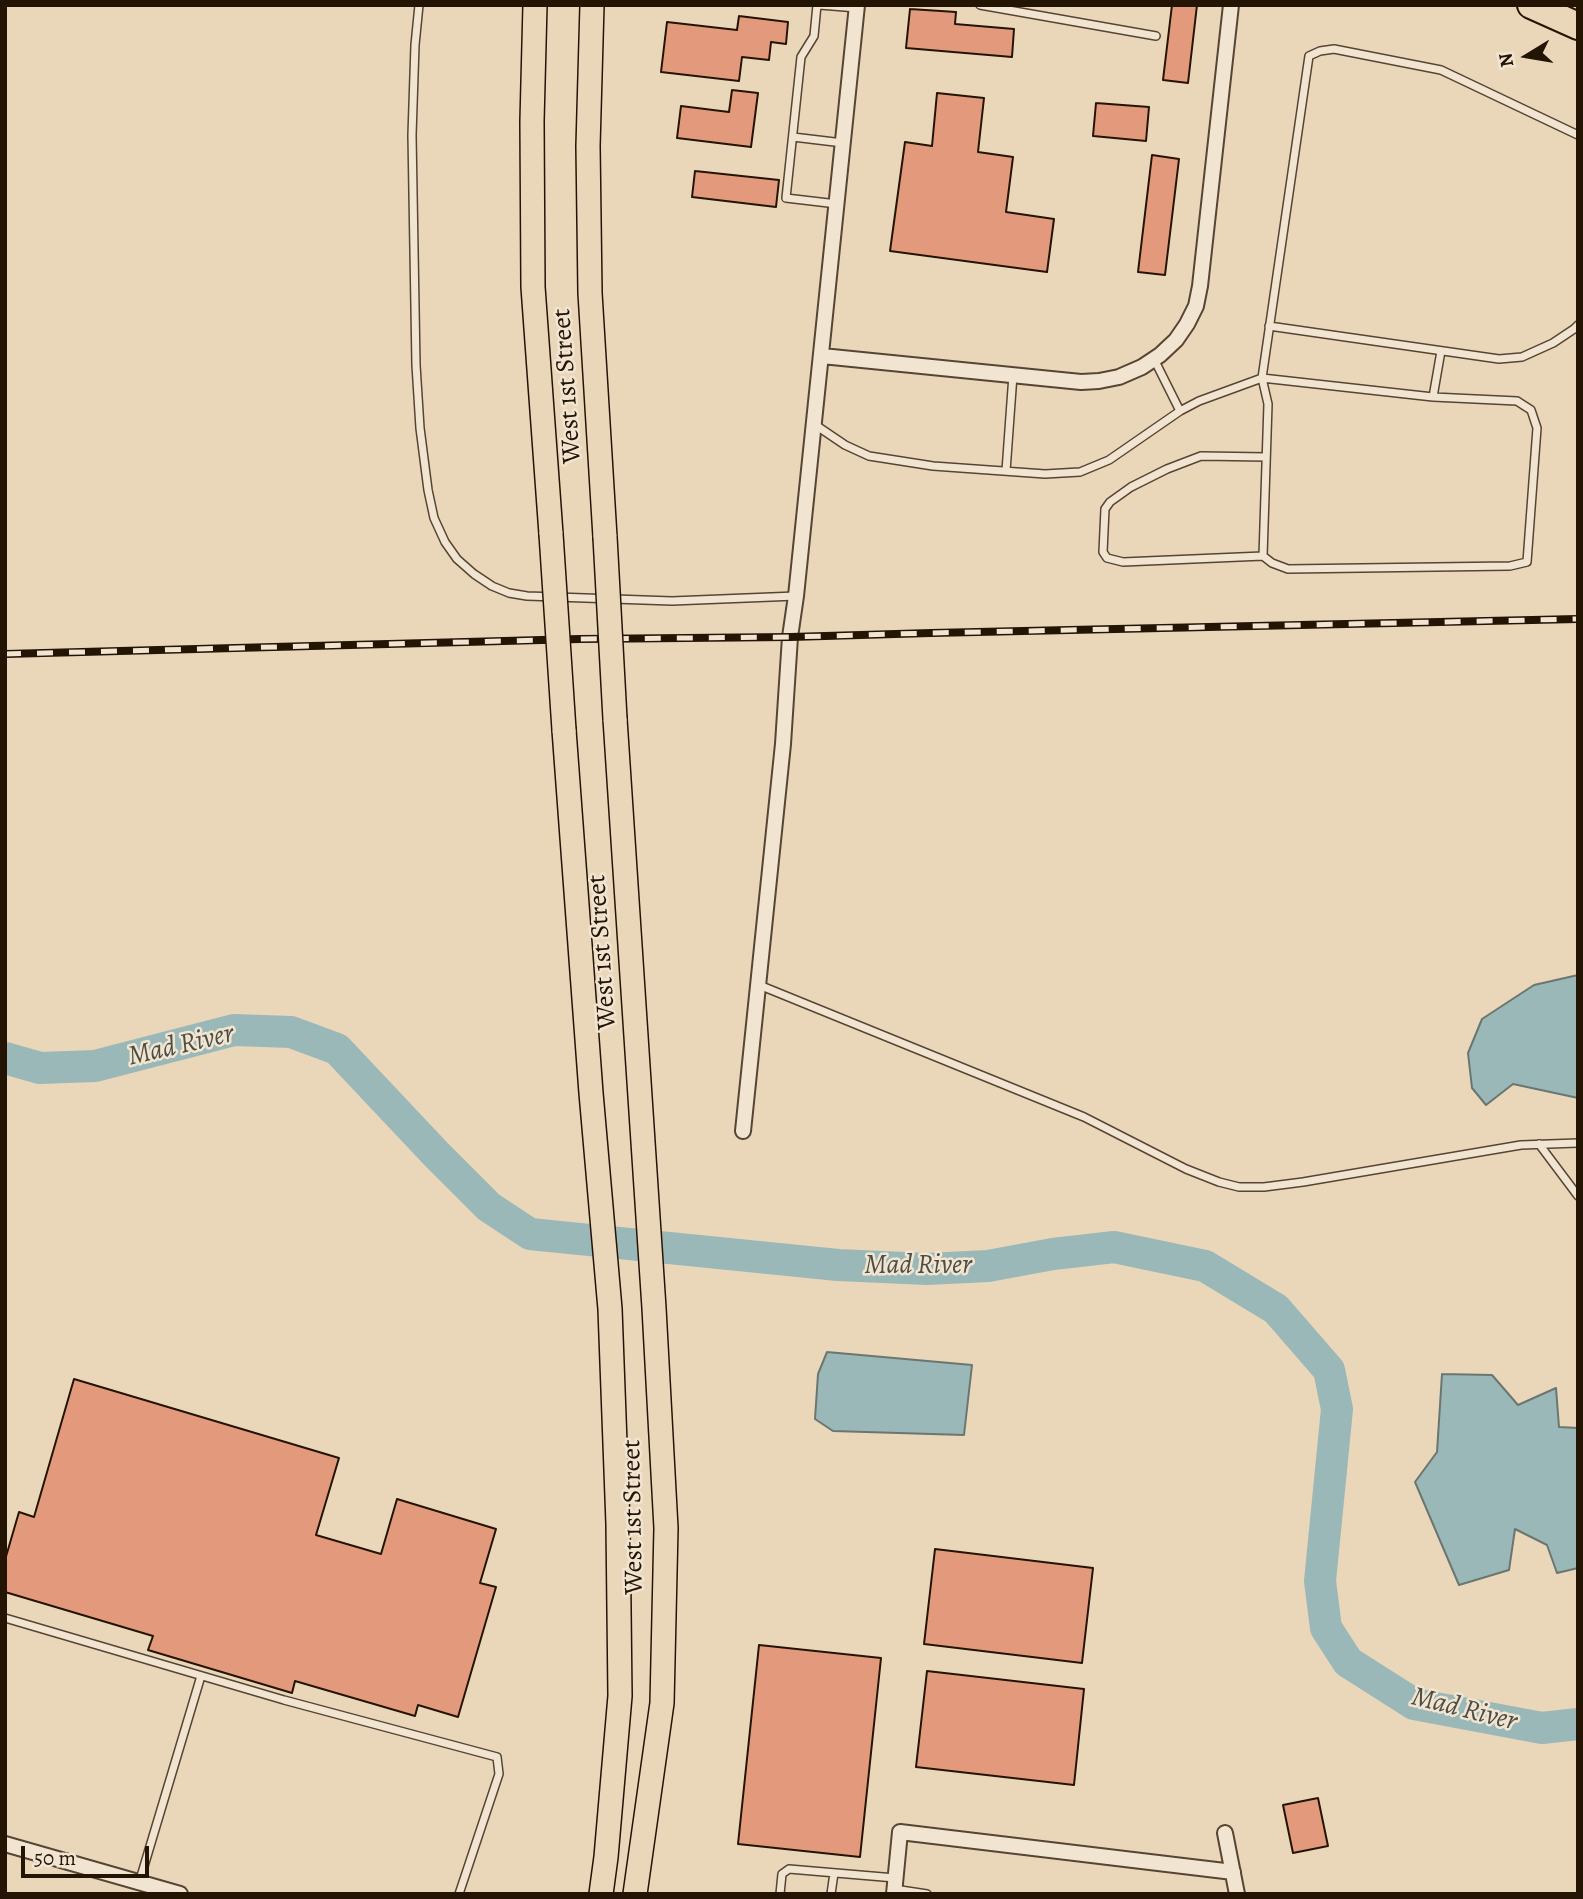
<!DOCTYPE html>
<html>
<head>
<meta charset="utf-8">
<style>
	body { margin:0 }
	#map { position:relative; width:1583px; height:1899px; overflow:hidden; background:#ead7ba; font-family:Alegreya,serif }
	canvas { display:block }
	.frame { position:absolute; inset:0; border:7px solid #241404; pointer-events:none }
	.north { position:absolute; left:1492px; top:21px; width:70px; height:70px; -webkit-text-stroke:5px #f1e5d2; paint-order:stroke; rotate:259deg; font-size:19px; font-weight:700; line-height:28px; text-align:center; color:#241404 }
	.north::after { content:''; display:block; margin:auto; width:24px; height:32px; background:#241404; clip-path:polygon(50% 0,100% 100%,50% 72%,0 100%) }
	.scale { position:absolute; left:21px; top:1846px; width:128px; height:32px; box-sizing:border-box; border:4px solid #241404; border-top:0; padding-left:9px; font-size:21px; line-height:24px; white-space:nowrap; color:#241404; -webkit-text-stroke:5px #f1e5d2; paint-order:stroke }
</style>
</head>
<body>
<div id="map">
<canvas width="1583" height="1899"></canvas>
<div class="frame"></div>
<div class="north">N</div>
<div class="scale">50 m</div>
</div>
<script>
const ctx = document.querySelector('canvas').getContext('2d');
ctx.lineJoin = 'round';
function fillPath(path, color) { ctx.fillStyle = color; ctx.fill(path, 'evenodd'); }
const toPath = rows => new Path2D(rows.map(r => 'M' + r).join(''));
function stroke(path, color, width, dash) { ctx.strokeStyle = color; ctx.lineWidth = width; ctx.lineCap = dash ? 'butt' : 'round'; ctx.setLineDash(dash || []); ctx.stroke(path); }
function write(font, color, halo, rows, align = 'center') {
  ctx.font = font + ' Alegreya,serif'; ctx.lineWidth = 5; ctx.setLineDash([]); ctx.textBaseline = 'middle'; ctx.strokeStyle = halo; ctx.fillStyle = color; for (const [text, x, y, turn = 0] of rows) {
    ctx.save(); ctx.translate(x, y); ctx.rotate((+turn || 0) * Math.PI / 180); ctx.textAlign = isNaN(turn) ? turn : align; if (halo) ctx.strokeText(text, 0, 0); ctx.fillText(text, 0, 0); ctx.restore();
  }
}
const water = toPath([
	[1578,975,1578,1098,1513,1084,1486,1105,1472,1088,1468,1053,1482,1019,1534,985,1578,975],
	[827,1352,972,1365,964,1435,833,1431,815,1419,818,1374,827,1352],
	[1442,1374,1492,1375,1518,1405,1556,1388,1559,1427,1578,1428,1578,1568,1557,1573,1547,1545,1515,1529,1509,1570,1459,1585,1415,1482,1437,1452,1442,1374]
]);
const river = toPath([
	[5,1058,40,1068,95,1066,234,1030,291,1032,337,1049,436,1154,489,1207,530,1234,838,1265,927,1269,988,1266,1053,1254,1114,1247,1205,1266,1276,1309,1329,1370,1337,1409,1320,1581,1326,1628,1348,1662,1414,1704,1542,1728,1578,1724]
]);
const building = toPath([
	[1172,5,1197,5,1188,83,1163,80,1172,5],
	[910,9,956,12,955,24,1014,29,1012,57,906,48,910,9],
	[739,16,788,22,786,44,771,42,769,60,742,57,739,81,661,72,667,22,737,30,739,16],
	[732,90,758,93,751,147,677,138,681,106,729,112,732,90],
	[937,93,984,98,978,152,1013,157,1006,212,1054,219,1047,272,890,251,905,142,932,146,937,93],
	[1096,103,1149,107,1146,141,1093,136,1096,103],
	[1152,155,1179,159,1165,275,1138,272,1152,155],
	[695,171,779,180,776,207,692,197,695,171],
	[74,1379,339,1458,316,1535,381,1554,397,1499,496,1529,480,1583,496,1587,458,1717,418,1705,415,1716,295,1681,292,1693,148,1650,153,1636,5,1592,5,1560,19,1512,34,1517,74,1379],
	[935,1549,1093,1568,1082,1663,924,1644,935,1549],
	[759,1645,881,1658,860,1857,738,1844,759,1645],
	[927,1671,1084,1689,1074,1785,916,1767,927,1671],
	[1318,1798,1328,1846,1293,1853,1283,1805,1318,1798]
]);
const lane = toPath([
	[419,5,415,45,412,135,416,365,420,428,428,490,434,518,445,542,457,559,474,574,492,586,509,593,527,596,672,601,796,596],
	[817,5,814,36,801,57,786,198,837,204],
	[820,5,857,8],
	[980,5,1156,36],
	[793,137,843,143],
	[1269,326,1499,359,1522,357,1553,343,1574,329,1578,325],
	[1154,359,1180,411],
	[814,424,845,445,869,456,933,466,1045,474,1080,472,1109,460,1180,411,1199,401,1262,378,1309,56,1320,51,1334,49,1441,70,1578,135],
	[1266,457,1201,456,1167,469,1131,487,1110,502,1105,509,1103,552,1107,558,1123,562,1263,556,1272,563,1288,569,1510,566,1527,562,1537,428,1531,410,1517,401,1433,397,1441,351],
	[1006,471,1013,375],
	[1263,556,1268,404,1262,378,1433,397],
	[759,985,1084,1117,1186,1169,1219,1182,1239,1187,1264,1187,1303,1182,1521,1145,1578,1143],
	[1539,1144,1578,1196],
	[5,1618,284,1700,497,1757,499,1774,459,1894],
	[139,1883,201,1676],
	[894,1889,927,1894],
	[780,1894,782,1874,789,1869,895,1878],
	[831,1894,834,1873]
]);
const street = toPath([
	[822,356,1081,382,1099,381,1119,377,1142,367,1160,355,1176,340,1187,324,1196,306,1200,286,1231,5],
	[743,1131,783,744,790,637,796,596,857,5],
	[1225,1833,1237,1894],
	[5,1844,180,1894],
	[894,1894,900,1832,1233,1872]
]);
const primary = toPath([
	[535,5,532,121,533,287,551,534],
	[592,5,588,146,590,293,605,537],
	[615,719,654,1308,666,1528,662,1703,635,1894],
	[564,730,591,1093,610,1309,618,1524,620,1696,606,1857,601,1894]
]);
const highway = toPath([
	[1531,5,1578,26]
]);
const rail = toPath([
	[5,654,580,639,790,637,931,633,1578,619]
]);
const primaryBridge = toPath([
	[551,534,564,730],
	[605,537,615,719]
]);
const streetNames = [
	["West 1st Street",568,386,-94],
	["West 1st Street",603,952,-94],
	["West 1st Street",634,1517,-91]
];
const waterNames = [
	["Mad River",181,1046,-13],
	["Mad River",918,1266],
	["Mad River",1464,1710,14]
];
fillPath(water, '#9ab8b8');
stroke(water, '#6b7670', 2);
stroke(river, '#9ab8b8', 32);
fillPath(building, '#e3997c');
stroke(building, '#241404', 2);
stroke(lane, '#564532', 10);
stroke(street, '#564532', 18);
stroke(primary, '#241404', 26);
stroke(highway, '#241404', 30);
stroke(lane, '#f1e5d2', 7);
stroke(street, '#f1e5d2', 14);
stroke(primary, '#ead7ba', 23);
stroke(highway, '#ead7ba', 26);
stroke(rail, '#241404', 8);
stroke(rail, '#f1e5d2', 5, [16]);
stroke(primaryBridge, '#241404', 26, []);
stroke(primaryBridge, '#ead7ba', 23);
write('26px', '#241404', '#f1e5d2', streetNames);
write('italic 28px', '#4d4d43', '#f1e5d2', waterNames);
</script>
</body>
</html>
